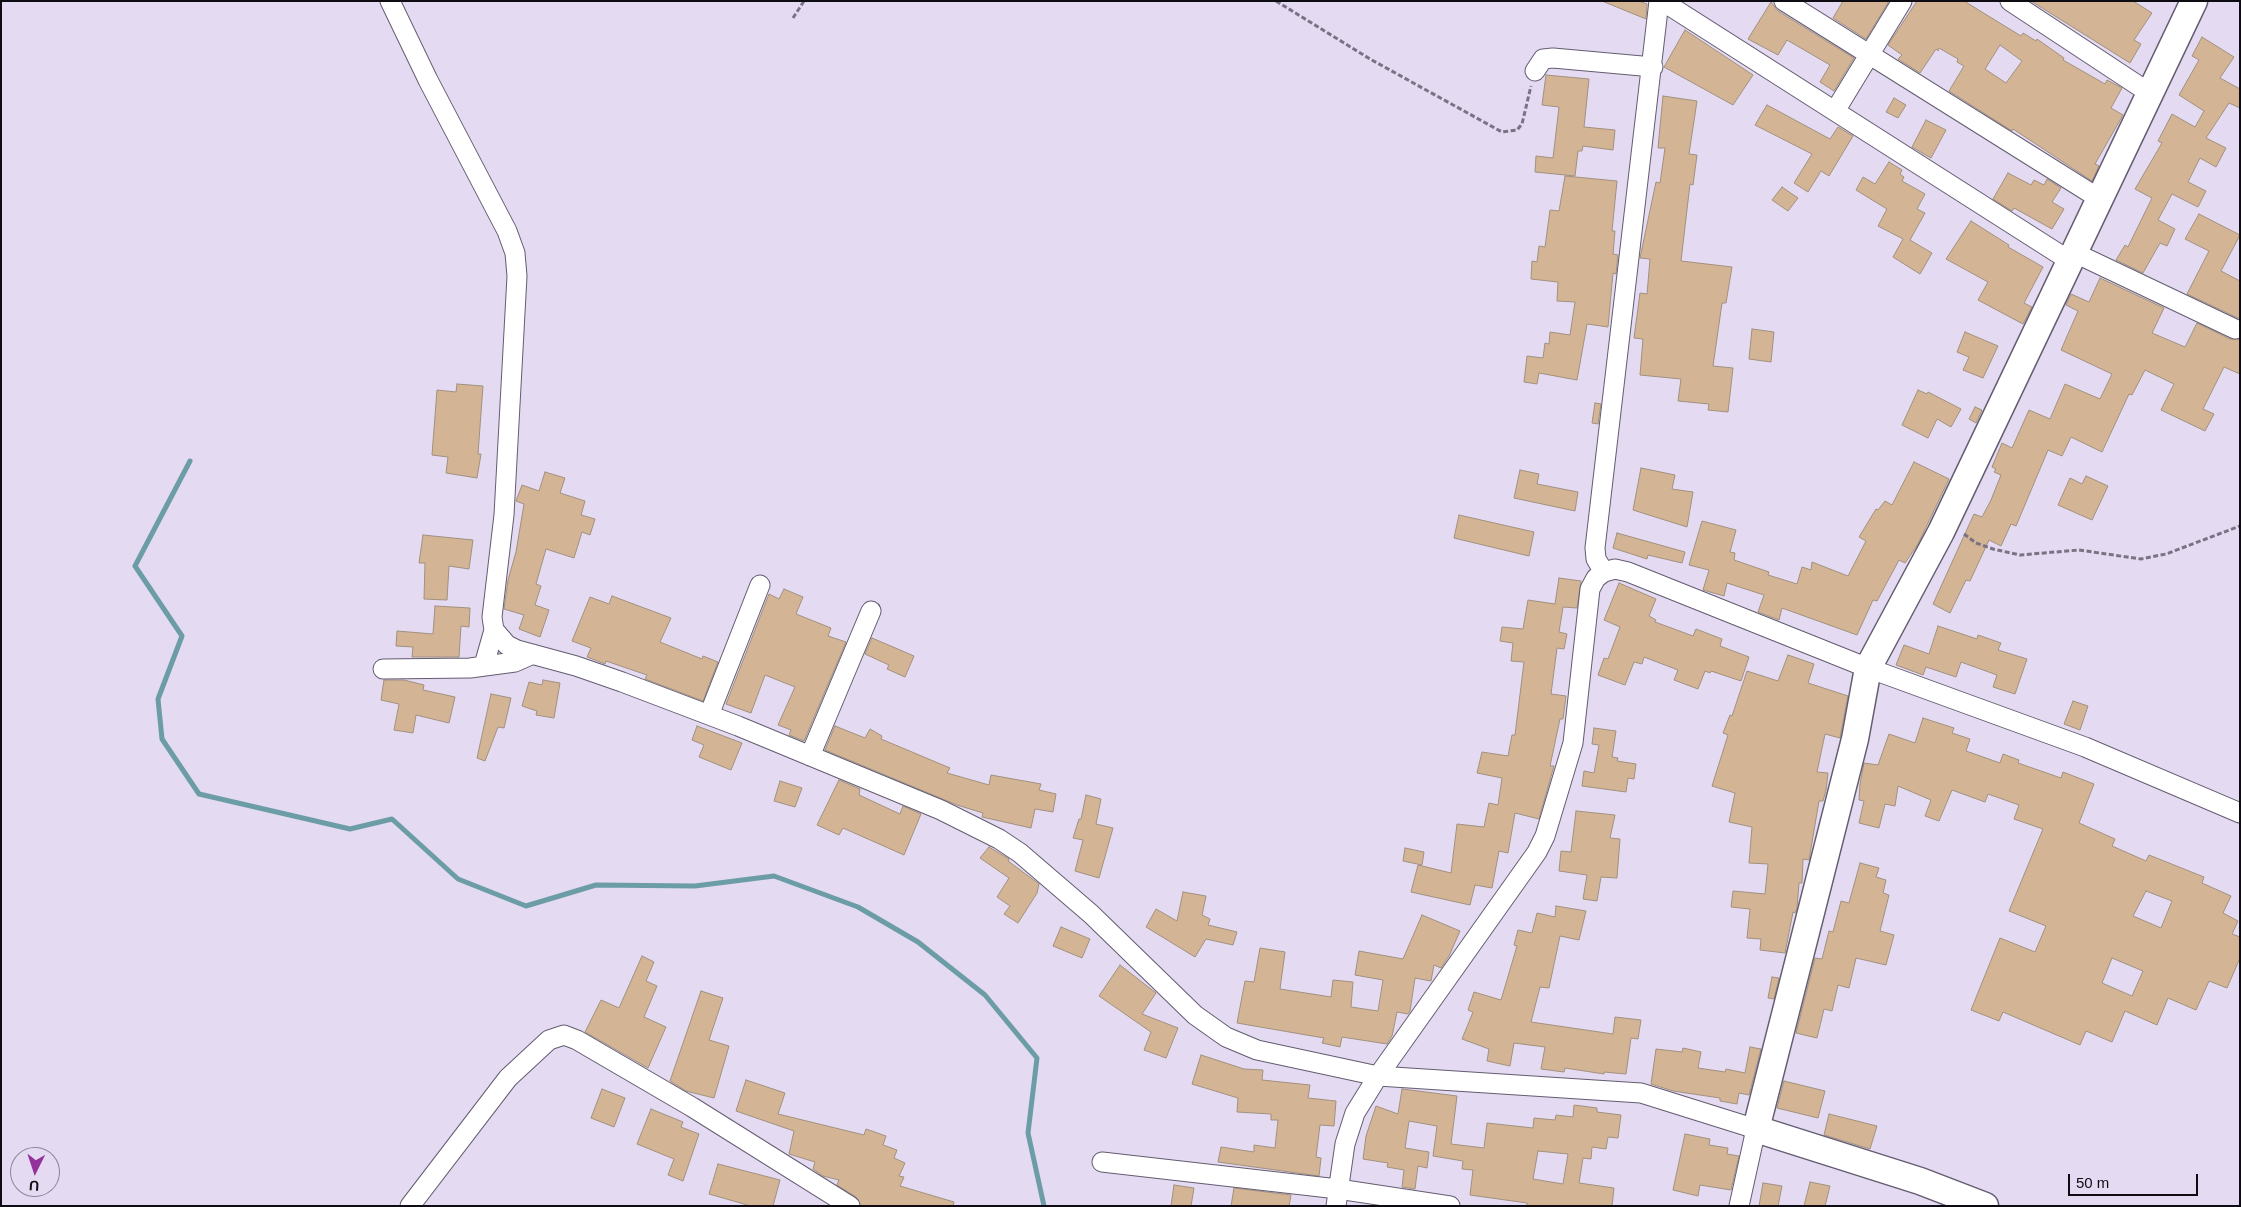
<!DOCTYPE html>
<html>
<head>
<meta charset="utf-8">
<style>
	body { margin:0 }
	#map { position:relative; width:2241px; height:1207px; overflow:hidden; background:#e4daf2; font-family:Arial,sans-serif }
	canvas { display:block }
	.frame { position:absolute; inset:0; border:2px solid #0f0b13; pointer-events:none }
	.north { position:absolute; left:10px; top:1147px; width:50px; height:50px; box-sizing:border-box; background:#e4daf2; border:1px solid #8f8799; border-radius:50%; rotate:184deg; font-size:14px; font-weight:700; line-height:20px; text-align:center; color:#0f0b13 }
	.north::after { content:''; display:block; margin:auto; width:18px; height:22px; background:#93329a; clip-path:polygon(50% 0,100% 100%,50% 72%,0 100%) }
	.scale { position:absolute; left:2068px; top:1174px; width:130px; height:22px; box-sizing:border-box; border:2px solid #0f0b13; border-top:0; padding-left:6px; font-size:15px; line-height:18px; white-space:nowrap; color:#0f0b13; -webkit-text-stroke:4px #e4daf2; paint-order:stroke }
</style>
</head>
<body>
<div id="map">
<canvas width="2241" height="1207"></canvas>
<div class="frame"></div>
<div class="north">U</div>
<div class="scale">50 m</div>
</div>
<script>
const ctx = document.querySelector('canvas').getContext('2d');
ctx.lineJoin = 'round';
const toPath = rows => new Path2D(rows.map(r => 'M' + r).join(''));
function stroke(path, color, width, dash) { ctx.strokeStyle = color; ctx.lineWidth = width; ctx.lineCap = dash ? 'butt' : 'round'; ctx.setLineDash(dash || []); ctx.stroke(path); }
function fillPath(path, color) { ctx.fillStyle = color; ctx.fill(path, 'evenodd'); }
const stream = toPath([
	[190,461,135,566,182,636,158,699,162,739,199,794,350,829,392,819,458,879,526,906,596,885,695,886,774,876,858,907,918,942,985,995,1037,1058,1028,1133,1044,1206]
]);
const building = toPath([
	[1602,1,1639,1,1647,4,1646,19,1602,1],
	[1843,1,1889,1,1866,39,1833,18,1843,1],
	[1917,1,1964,1,2021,36,2023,33,2036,41,2037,39,2064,58,2063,60,2105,84,2107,80,2122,88,2111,108,2123,115,2095,164,2099,166,2092,181,2013,129,2012,131,1949,91,1964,66,1957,62,1958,59,1939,48,1938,51,1936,49,1920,73,1898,59,1902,55,1888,45,1917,1],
	[2000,45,2022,61,2006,83,1985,69,2000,45],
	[2031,1,2133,1,2152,13,2134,40,2141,44,2130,63,2031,1],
	[1771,2,1778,11,1854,58,1834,91,1820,82,1830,65,1787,40,1778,55,1748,39,1771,2],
	[1685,30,1753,75,1733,105,1664,67,1685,30],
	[2202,37,2234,57,2220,78,2240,89,2240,108,2229,103,2206,138,2226,148,2216,167,2200,158,2188,182,2206,191,2198,207,2172,194,2158,220,2175,229,2167,246,2160,243,2143,273,2116,260,2125,245,2128,247,2152,198,2135,189,2162,143,2158,141,2172,114,2195,127,2204,111,2179,95,2199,60,2192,56,2202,37],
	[1546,75,1589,79,1584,127,1615,130,1613,150,1583,146,1582,151,1578,151,1575,176,1535,172,1536,156,1553,158,1559,107,1542,105,1546,75],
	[1663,96,1697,101,1689,154,1697,155,1693,185,1690,184,1681,261,1732,267,1726,303,1722,303,1713,366,1733,368,1728,412,1708,410,1709,404,1678,401,1681,379,1640,375,1643,339,1634,338,1640,293,1647,294,1650,259,1640,258,1656,182,1660,183,1665,148,1658,148,1663,96],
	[1894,98,1906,105,1898,118,1886,112,1894,98],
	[1767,105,1830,139,1838,127,1853,136,1829,176,1821,171,1808,192,1794,183,1812,154,1755,125,1767,105],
	[1926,120,1946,130,1931,158,1912,147,1926,120],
	[1889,162,1902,170,1900,174,1904,177,1902,181,1925,194,1917,209,1925,213,1910,240,1932,253,1920,274,1893,257,1903,239,1878,226,1887,209,1856,190,1863,177,1875,184,1889,162],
	[2008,173,2031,185,2034,180,2044,185,2047,179,2061,188,2052,202,2064,209,2052,229,2014,208,2012,211,1993,199,2008,173],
	[1565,176,1617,181,1612,231,1615,231,1613,254,1618,255,1616,274,1613,273,1608,327,1587,324,1577,380,1539,373,1537,384,1524,382,1527,356,1543,358,1545,343,1549,344,1550,332,1570,335,1575,302,1557,301,1558,282,1531,279,1532,261,1537,262,1539,246,1545,247,1550,210,1559,211,1565,176],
	[1782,187,1798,198,1788,211,1772,200,1782,187],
	[2199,214,2240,235,2221,271,2240,281,2240,319,2187,294,2209,251,2185,239,2199,214],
	[1971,221,2009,245,2008,247,2043,267,2024,303,2032,307,2023,324,1978,300,1988,282,1946,259,1971,221],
	[2100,278,2164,308,2152,333,2185,347,2197,323,2230,339,2240,339,2240,374,2224,367,2203,409,2214,414,2205,431,2161,410,2174,384,2145,370,2132,395,2129,394,2102,452,2071,437,2062,456,2048,450,2016,526,2011,524,2001,546,1989,540,1970,581,1966,580,1950,613,1933,604,1974,514,1982,517,1991,500,2001,475,1994,472,1996,469,1992,467,2002,443,2012,448,2029,410,2050,419,2065,384,2100,399,2112,374,2061,350,2078,311,2066,305,2071,294,2089,302,2100,278],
	[1752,329,1774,332,1771,362,1749,359,1752,329],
	[1965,332,1998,346,1983,378,1963,370,1969,357,1957,352,1965,332],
	[457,384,483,386,478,454,481,454,477,478,446,473,448,457,432,455,437,390,456,392,457,384],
	[1918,390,1927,394,1928,392,1961,409,1951,427,1937,419,1928,438,1902,425,1918,390],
	[1595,403,1601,404,1598,424,1592,423,1595,403],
	[1975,407,1982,410,1976,423,1969,419,1975,407],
	[1914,462,1949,479,1918,544,1905,563,1899,560,1877,601,1873,600,1857,635,1782,608,1779,620,1758,612,1764,595,1727,583,1724,596,1703,590,1709,570,1689,565,1702,521,1736,530,1730,552,1735,553,1734,560,1769,572,1768,575,1797,584,1802,567,1811,570,1812,562,1848,576,1866,541,1859,537,1876,509,1878,510,1885,501,1892,505,1914,462],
	[1641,468,1675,475,1672,489,1693,492,1687,527,1633,510,1641,468],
	[1520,470,1539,474,1537,484,1578,492,1575,511,1514,498,1520,470],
	[545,472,565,478,560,493,585,501,581,515,595,519,590,535,582,532,574,558,546,549,536,584,541,586,535,605,549,610,540,637,519,629,524,615,504,609,508,580,516,552,524,504,516,501,522,485,539,491,545,472],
	[2086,476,2108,486,2092,520,2058,505,2070,478,2082,484,2086,476],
	[1459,515,1534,532,1529,556,1454,538,1459,515],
	[1617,533,1685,552,1682,563,1648,555,1647,559,1613,548,1617,533],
	[423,535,473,540,469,569,449,566,447,600,424,599,425,563,419,563,423,535],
	[1559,578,1581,581,1577,608,1563,607,1559,632,1567,634,1564,649,1557,648,1551,694,1566,696,1563,719,1560,719,1550,766,1554,766,1539,819,1515,813,1508,853,1499,851,1492,888,1475,885,1470,905,1411,892,1418,865,1451,873,1457,824,1484,827,1489,803,1498,805,1502,778,1477,773,1482,752,1508,756,1512,735,1515,735,1524,662,1511,661,1513,643,1500,641,1502,627,1523,629,1528,600,1555,604,1559,578],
	[1619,583,1656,599,1649,616,1656,620,1655,622,1693,636,1696,629,1722,639,1720,646,1749,657,1741,681,1711,671,1710,673,1705,671,1698,689,1674,680,1678,670,1644,657,1642,664,1634,662,1625,685,1598,675,1604,658,1608,659,1620,627,1604,620,1619,583],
	[784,589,803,597,796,614,831,628,828,636,846,642,804,741,789,735,791,730,778,725,795,687,765,675,751,713,726,704,769,594,779,599,784,589],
	[612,596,671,618,660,642,702,659,703,656,718,662,703,701,645,679,647,675,606,661,605,664,587,657,591,648,572,641,590,597,609,604,612,596],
	[435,606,470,608,469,627,461,626,459,657,412,657,413,647,396,646,397,631,433,634,435,606],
	[1938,626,1977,639,1978,635,2001,643,1998,650,2027,659,2015,694,1993,687,1997,675,1961,662,1956,677,1926,667,1923,675,1896,665,1904,645,1929,654,1938,626],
	[872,638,914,656,905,677,887,669,889,665,865,654,872,638],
	[1788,655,1814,664,1808,683,1848,696,1840,738,1825,734,1817,772,1828,773,1826,790,1823,801,1819,801,1809,860,1803,859,1802,883,1799,883,1797,908,1795,913,1793,912,1785,953,1760,950,1761,939,1747,938,1750,909,1731,907,1733,891,1765,894,1768,864,1749,863,1752,827,1729,822,1735,793,1712,786,1728,735,1723,733,1730,715,1732,716,1747,671,1778,681,1788,655],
	[384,680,404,680,424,685,423,690,455,697,449,723,416,715,413,733,394,730,399,704,381,700,384,680],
	[543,680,560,683,554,718,536,715,537,711,522,706,529,682,542,685,543,680],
	[491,694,511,698,504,728,498,727,485,761,477,758,491,694],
	[2073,701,2088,706,2080,730,2064,724,2073,701],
	[1923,718,1954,728,1952,733,1970,739,1966,751,2000,763,2003,754,2019,760,2018,763,2061,778,2063,772,2094,784,2079,823,2115,839,2112,846,2146,861,2149,855,2204,877,2202,883,2231,896,2223,913,2238,921,2232,934,2240,937,2240,958,2227,988,2209,981,2196,1010,2168,998,2157,1025,2125,1011,2112,1042,2086,1031,2080,1045,2003,1012,1999,1021,1971,1010,2000,938,2035,952,2046,926,2009,911,2043,829,2014,819,2019,805,1988,794,1985,802,1952,790,1939,821,1925,816,1931,800,1898,786,1895,806,1885,804,1879,828,1859,823,1864,801,1859,800,1860,784,1864,763,1878,765,1889,734,1915,743,1923,718],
	[2146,891,2172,901,2161,928,2133,916,2146,891],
	[2112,958,2143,971,2132,996,2102,983,2112,958],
	[697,726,742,743,731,770,699,757,704,745,692,740,697,726],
	[835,726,865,738,870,729,882,736,881,739,950,768,947,773,989,785,991,775,1041,784,1039,790,1056,794,1053,812,1035,809,1031,828,982,817,983,813,957,805,825,750,835,726],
	[1594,728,1616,731,1612,757,1618,758,1617,761,1636,764,1634,779,1628,778,1626,792,1582,786,1584,771,1594,773,1599,745,1592,744,1594,728],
	[839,780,860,789,859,795,900,814,903,806,921,814,904,855,843,828,839,835,817,825,839,780],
	[780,781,802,788,795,807,774,801,780,781],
	[1086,795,1101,799,1096,824,1113,828,1099,878,1075,871,1083,840,1073,838,1079,819,1081,819,1086,795],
	[1576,811,1615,815,1610,838,1620,839,1617,878,1601,877,1597,901,1583,899,1587,875,1559,871,1561,851,1571,852,1576,811],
	[989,847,1009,859,1008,861,1039,884,1037,893,1018,923,1004,914,1010,906,997,897,1009,878,980,858,989,847],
	[1405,848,1424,852,1422,865,1403,861,1405,848],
	[1860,863,1879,868,1876,877,1886,880,1883,893,1889,895,1880,931,1894,935,1886,965,1856,958,1849,988,1838,985,1832,1011,1824,1009,1817,1038,1796,1033,1815,958,1822,959,1829,931,1833,932,1841,901,1849,903,1860,863],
	[1183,892,1206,896,1202,915,1210,919,1208,925,1237,932,1233,945,1206,939,1195,957,1146,927,1156,909,1177,921,1183,892],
	[1556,906,1586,911,1579,940,1560,936,1549,988,1540,987,1531,1022,1613,1034,1615,1017,1641,1020,1638,1039,1631,1038,1626,1074,1604,1072,1604,1074,1565,1068,1564,1072,1541,1069,1545,1047,1514,1043,1510,1066,1487,1061,1489,1049,1462,1039,1473,1012,1468,1010,1474,992,1501,1000,1517,946,1514,945,1518,930,1532,933,1537,913,1555,917,1556,906],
	[1422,915,1460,931,1449,956,1441,968,1434,965,1431,981,1415,978,1410,1011,1408,1014,1397,1012,1392,1036,1387,1044,1342,1037,1340,1047,1322,1043,1324,1038,1237,1023,1245,981,1254,982,1260,948,1285,952,1280,989,1331,997,1333,980,1353,982,1351,1007,1378,1011,1383,980,1355,975,1359,951,1403,959,1422,915],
	[1061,927,1090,939,1082,958,1053,946,1061,927],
	[642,956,654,962,646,981,657,986,644,1017,666,1027,648,1068,585,1032,601,1000,619,1008,642,956],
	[1120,965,1156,993,1142,1014,1178,1028,1166,1058,1144,1050,1151,1032,1099,996,1120,965],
	[1772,977,1779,978,1774,999,1768,998,1772,977],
	[701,991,723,998,709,1040,729,1046,714,1098,686,1091,670,1081,701,991],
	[1750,1047,1761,1049,1749,1095,1739,1093,1737,1104,1720,1101,1720,1098,1673,1091,1651,1084,1656,1049,1682,1052,1683,1048,1701,1052,1698,1068,1725,1072,1726,1069,1745,1073,1750,1047],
	[1201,1055,1244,1069,1263,1070,1262,1080,1310,1085,1308,1098,1336,1101,1334,1126,1320,1125,1316,1157,1321,1158,1319,1176,1218,1162,1221,1147,1254,1152,1254,1145,1275,1148,1278,1120,1271,1120,1271,1114,1237,1112,1238,1098,1192,1084,1201,1055],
	[746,1080,785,1093,778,1114,864,1135,866,1129,886,1136,883,1145,897,1150,894,1158,905,1163,899,1176,904,1177,900,1186,954,1202,953,1206,861,1206,856,1197,837,1185,839,1180,823,1176,813,1169,815,1162,789,1154,794,1131,736,1111,746,1080],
	[1784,1081,1825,1091,1818,1118,1777,1108,1784,1081],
	[602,1089,625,1098,614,1127,591,1118,602,1089],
	[1402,1089,1457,1096,1451,1144,1484,1148,1487,1123,1533,1128,1534,1118,1555,1120,1556,1115,1573,1117,1574,1105,1597,1108,1597,1112,1621,1115,1618,1138,1608,1137,1606,1149,1592,1147,1591,1159,1583,1158,1579,1183,1614,1188,1612,1206,1527,1206,1527,1203,1470,1195,1473,1170,1462,1169,1463,1161,1433,1156,1437,1126,1409,1121,1405,1148,1429,1152,1427,1168,1418,1166,1415,1189,1402,1187,1404,1170,1387,1167,1388,1163,1363,1159,1366,1136,1376,1106,1398,1114,1402,1089],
	[1538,1151,1568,1154,1563,1184,1533,1179,1538,1151],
	[651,1109,683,1122,681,1127,699,1134,683,1181,668,1175,674,1159,637,1144,651,1109],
	[1829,1114,1877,1126,1870,1149,1824,1135,1829,1114],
	[1685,1134,1710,1139,1709,1145,1728,1148,1727,1154,1739,1156,1731,1190,1700,1185,1698,1196,1673,1190,1685,1134],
	[718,1164,780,1180,773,1206,751,1206,709,1194,718,1164],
	[1810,1182,1830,1186,1825,1206,1804,1206,1810,1182],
	[1763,1183,1782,1186,1778,1206,1759,1206,1763,1183],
	[1174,1185,1194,1188,1191,1206,1171,1206,1174,1185],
	[1234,1188,1291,1195,1289,1206,1231,1206,1234,1188]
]);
const path = toPath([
	[1276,1,1370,59,1502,132,1517,130,1522,124,1531,86],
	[793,18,804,1],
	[1964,534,1976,543,1993,549,2020,555,2079,550,2141,559,2166,554,2240,526]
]);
const street = toPath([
	[390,1,428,80,507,231,515,253,517,276,504,515,492,617,494,630,507,645,517,650,576,666,622,682,738,726,941,810,999,839,1020,853,1091,914,1195,1015,1226,1037,1257,1050,1378,1076,1641,1093,1756,1129,1739,1206],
	[1662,1,2070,261],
	[1784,1,2100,199],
	[2010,1,2151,94],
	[1535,71,1543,59,1553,58,1653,67],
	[1835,111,1902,1],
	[2075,253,2235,329],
	[1604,572,1596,559,1595,548,1659,1],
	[484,665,494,630],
	[383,669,470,668,515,662,533,654],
	[709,715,760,585],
	[810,756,871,611],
	[1102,1162,1338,1189,1450,1206],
	[410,1206,508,1078,549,1040,564,1035,577,1040,692,1107,850,1206],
	[1336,1206,1345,1144,1355,1113,1378,1076,1537,852,1545,836,1573,743,1590,589,1596,578,1604,572,1615,569,1628,572,1868,668,2085,747,2240,813]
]);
const secondary = toPath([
	[1985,1206,1920,1181,1756,1129,1855,739,1868,668,1941,532,2194,1]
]);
stroke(stream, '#6c9da7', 5);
fillPath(building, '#d3b596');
stroke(building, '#a1907e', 1);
stroke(street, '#645c70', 21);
stroke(secondary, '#645c70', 29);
stroke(path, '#7a7383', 3, [5, 2.5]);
stroke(street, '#fff', 19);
stroke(secondary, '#fff', 26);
</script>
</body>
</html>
